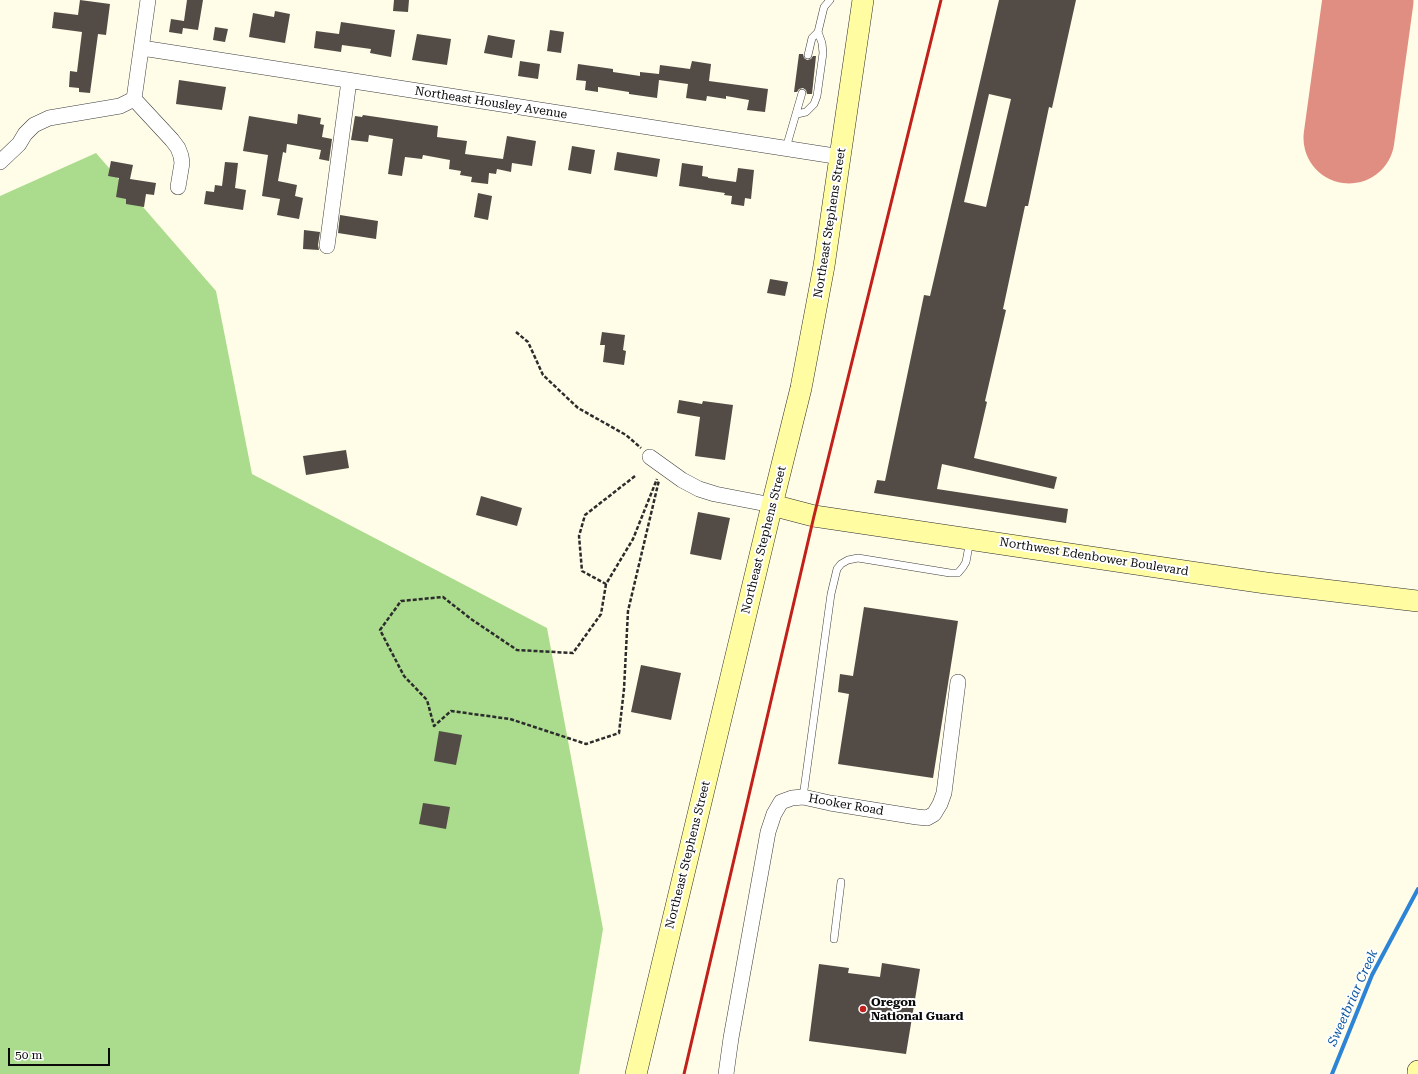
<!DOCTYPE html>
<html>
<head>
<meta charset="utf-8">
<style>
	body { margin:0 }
	#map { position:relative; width:1418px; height:1074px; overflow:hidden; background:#fffce7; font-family:"Roboto Serif",serif }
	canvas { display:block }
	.scale { position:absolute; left:8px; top:1048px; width:102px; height:18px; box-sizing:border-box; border:2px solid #0a0a0a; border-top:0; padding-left:5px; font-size:12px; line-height:14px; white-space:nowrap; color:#0a0a0a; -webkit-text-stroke:3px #fff; paint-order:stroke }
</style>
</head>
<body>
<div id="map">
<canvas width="1418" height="1074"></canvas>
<div class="scale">50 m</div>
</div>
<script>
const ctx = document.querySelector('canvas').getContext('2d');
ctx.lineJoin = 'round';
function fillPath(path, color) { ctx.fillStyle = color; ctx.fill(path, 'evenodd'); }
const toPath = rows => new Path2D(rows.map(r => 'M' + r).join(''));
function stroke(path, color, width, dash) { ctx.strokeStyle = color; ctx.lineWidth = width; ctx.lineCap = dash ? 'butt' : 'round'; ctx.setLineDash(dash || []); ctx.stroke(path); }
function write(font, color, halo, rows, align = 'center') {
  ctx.font = font + ' "Roboto Serif",serif'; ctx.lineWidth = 4; ctx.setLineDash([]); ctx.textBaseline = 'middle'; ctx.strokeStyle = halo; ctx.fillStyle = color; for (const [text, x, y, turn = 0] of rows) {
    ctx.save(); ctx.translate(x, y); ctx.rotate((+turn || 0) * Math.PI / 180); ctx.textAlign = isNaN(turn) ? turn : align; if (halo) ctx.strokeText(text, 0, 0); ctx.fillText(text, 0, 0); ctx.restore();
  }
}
const forest = toPath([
	[96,153,216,291,252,474,547,628,603,929,579,1074,0,1074,0,196]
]);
const stream = toPath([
	[1332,1074,1372,975,1418,889]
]);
const runway = toPath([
	[1349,138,1368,0]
]);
const building = toPath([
	[80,0,110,4,106,35,98,34,90,93,79,92,79,88,69,87,70,71,77,72,82,32,52,28,54,12,78,15],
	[187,0,203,0,198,30,183,28,182,34,169,32,171,19,184,21],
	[394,0,409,0,408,12,393,11],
	[999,0,1076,0,1052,108,1049,107,1028,206,1025,206,1003,309,1006,310,985,401,987,402,974,458,1057,477,1054,489,942,464,937,489,1068,509,1066,523,874,493,877,480,885,481,924,295,930,296],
	[989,94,1011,99,986,207,964,202],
	[275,11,290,14,285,43,249,37,253,13,274,17],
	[341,22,395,30,391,57,370,53,371,49,342,45,341,52,314,48,316,31,339,34],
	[215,27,228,29,225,42,213,40],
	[550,30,564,32,561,53,547,51],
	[417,34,451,39,447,65,412,60],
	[488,35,515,40,512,58,484,53],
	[799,54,803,54,804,58,807,60,811,59,813,56,816,56,812,94,807,94,806,90,803,88,799,89,797,92,794,92],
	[520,61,540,64,538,79,518,76],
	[692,61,711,64,709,81,768,89,765,112,747,110,749,100,726,96,726,99,707,96,706,101,686,98,688,84,659,80,657,98,629,94,629,92,598,87,598,92,585,90,586,81,576,80,578,64,613,69,613,72,640,76,640,72,659,74,660,65,690,69],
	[179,80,226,87,222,110,176,104],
	[298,114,321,118,320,124,324,125,322,137,332,139,329,161,319,159,321,150,287,144,286,153,283,152,278,181,297,185,295,196,303,198,299,219,277,215,280,199,262,196,268,155,243,151,249,116,297,124],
	[363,115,438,126,437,137,467,141,465,154,503,159,507,136,536,141,532,166,512,163,511,172,497,169,496,174,489,173,488,184,471,182,472,177,460,175,461,171,449,169,450,160,423,155,422,159,405,157,402,176,388,174,393,139,369,135,368,142,351,140,355,116,362,117],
	[572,146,595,150,591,174,568,170],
	[617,152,660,159,657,177,614,170],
	[111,161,133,165,130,179,156,183,154,195,146,194,144,207,126,204,126,199,116,197,119,178,108,176],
	[225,162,238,163,235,188,246,190,243,210,204,204,206,191,214,192,215,185,222,186],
	[682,163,703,166,702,176,708,177,708,178,736,182,738,168,754,170,751,199,745,198,744,206,731,204,732,196,724,195,725,193,679,186],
	[478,193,492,196,488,220,474,217],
	[340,215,378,221,376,239,338,233],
	[304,230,320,232,318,245,319,250,303,249],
	[770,279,788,282,785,296,767,293],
	[602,332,625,335,623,350,626,351,624,365,603,362,605,345,600,345],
	[679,400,702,404,703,401,733,405,725,460,695,456,700,417,677,413],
	[346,450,349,468,306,475,303,456],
	[481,496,522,508,517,526,476,515],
	[698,512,730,518,721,560,690,554],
	[864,607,958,621,933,778,838,764,849,694,838,692,840,674,853,676],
	[641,665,681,673,671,720,631,712],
	[439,731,462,735,456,765,434,761],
	[423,803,450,807,446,829,419,824],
	[882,963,920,969,906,1054,809,1041,819,964,849,968,848,973,880,977]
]);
const path = toPath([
	[516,332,528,342,543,375,578,408,626,435,641,448],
	[635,476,585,515,579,536,582,571,606,584,633,539,657,479],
	[606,584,601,614,573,653,517,650,471,619,443,597,401,601,380,630,404,676,427,700,434,726,451,711,510,719,586,744,619,733,624,689,628,611,659,480]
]);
const lane = toPath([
	[808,55,812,38,818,32,824,7,830,0],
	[797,114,806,112,814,104,817,96,823,53,822,43,818,32],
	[786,148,802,93],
	[803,797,831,594,837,569,841,564,848,560,858,558,950,573,958,573,963,567,966,562,970,540],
	[834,939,841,882]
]);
const street = toPath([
	[142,48,841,157],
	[134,99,172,140,178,148,181,156,182,163,178,187],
	[134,99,148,0],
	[0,162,19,144,25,134,34,125,49,118,120,106,134,99],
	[327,246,349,81],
	[650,457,682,480,699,489,715,494,772,505],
	[726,1074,731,1038,768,832,774,814,781,802,792,798,803,797,830,803,917,817,927,818,934,814,940,804,944,793,958,682]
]);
const secondary = toPath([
	[772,505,814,516,1197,573,1266,583,1418,601],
	[636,1074,772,505,801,388,824,266,863,0],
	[1418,1074,1418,1071]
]);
const rail = toPath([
	[684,1074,814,516,941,0]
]);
const markers = [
	[863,1009,4,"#c1201b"]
];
const streetNames = [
	["Northeast Housley Avenue",491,103,9],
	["Northeast Stephens Street",830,223,-81],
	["Northeast Stephens Street",764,540,-76],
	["Northwest Edenbower Boulevard",1094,557,9],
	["Hooker Road",846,805,10],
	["Northeast Stephens Street",688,855,-76]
];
const poiNames = [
	["Oregon",871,1002],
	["National Guard",871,1016]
];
const waterNames = [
	["Sweetbriar Creek",1353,998,-66]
];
fillPath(forest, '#abdc8e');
stroke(stream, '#2b84d5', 4);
stroke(runway, '#e08e81', 91);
fillPath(building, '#534c46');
stroke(lane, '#3d3d3d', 8);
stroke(street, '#3d3d3d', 16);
stroke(secondary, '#2c2c2c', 22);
stroke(path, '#2c2c2c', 2.5, [4, 2]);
stroke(lane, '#fff', 7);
stroke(street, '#fff', 15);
stroke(secondary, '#fffca2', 21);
stroke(rail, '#c1201b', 3);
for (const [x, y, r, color] of markers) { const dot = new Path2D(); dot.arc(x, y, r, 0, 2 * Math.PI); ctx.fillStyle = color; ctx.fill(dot); stroke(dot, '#fff', 1.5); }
write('12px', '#0a0a0a', '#fff', streetNames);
write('bold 12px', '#0a0a0a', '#fff', poiNames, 'left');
write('italic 13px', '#0e56a1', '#fff', waterNames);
</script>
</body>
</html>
